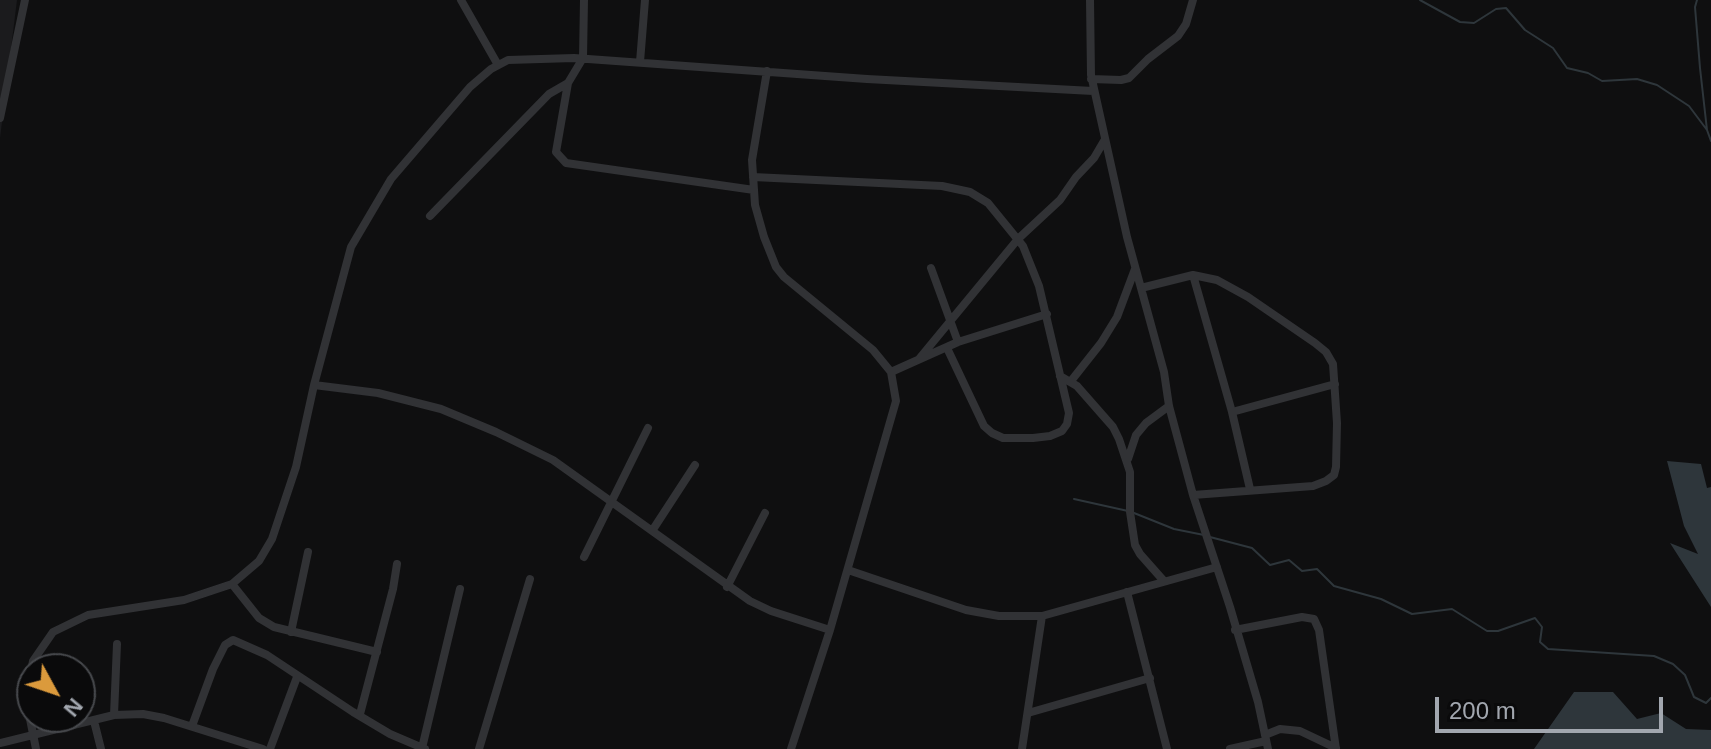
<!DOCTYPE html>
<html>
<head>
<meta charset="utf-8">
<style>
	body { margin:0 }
	#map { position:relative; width:1711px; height:749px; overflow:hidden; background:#0f0f10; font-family:Helvetica,sans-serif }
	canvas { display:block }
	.north { position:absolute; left:16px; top:653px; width:80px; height:80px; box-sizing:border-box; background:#0a0a0b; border:2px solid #47494d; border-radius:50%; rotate:130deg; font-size:22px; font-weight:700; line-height:32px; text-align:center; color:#a2a7af }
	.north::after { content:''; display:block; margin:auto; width:28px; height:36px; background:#db9a3c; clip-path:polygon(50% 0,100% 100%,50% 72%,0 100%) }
	.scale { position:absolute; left:1435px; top:697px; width:228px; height:36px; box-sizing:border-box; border:4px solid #a2a7af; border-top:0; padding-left:10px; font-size:24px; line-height:28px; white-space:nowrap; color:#a2a7af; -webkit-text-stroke:6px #0a0a0b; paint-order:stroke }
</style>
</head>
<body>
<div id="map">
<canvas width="1711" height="749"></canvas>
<div class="north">N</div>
<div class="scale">200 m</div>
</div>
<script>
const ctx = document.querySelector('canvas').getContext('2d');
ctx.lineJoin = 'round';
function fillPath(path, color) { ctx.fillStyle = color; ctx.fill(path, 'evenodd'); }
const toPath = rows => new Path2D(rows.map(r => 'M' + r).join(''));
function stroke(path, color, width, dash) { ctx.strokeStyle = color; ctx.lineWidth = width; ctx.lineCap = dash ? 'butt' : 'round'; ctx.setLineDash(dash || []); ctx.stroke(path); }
const built = toPath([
	[0,0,17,0,0,138]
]);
const water = toPath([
	[1667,461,1701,464,1707,488,1711,487,1711,607,1670,543,1698,554,1684,526],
	[1574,692,1613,692,1637,719,1661,713,1686,729,1711,730,1711,749,1534,749]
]);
const stream = toPath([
	[1420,0,1460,22,1474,23,1496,9,1506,8,1525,30,1553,48,1567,68,1588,73,1602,81,1637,79,1657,85,1689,106,1707,130],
	[1697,0,1695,7,1700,68,1707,130,1711,141],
	[1074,499,1128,511],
	[1134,513,1174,529,1204,535],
	[1210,537,1252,548,1270,565,1289,560,1302,571,1317,569,1334,586,1381,599,1412,614,1452,609,1487,631,1498,631,1535,618,1542,627,1540,642,1548,649,1654,656,1673,664,1685,675,1694,697,1706,703,1711,698]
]);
const minor = toPath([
	[461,0,498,65],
	[584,0,583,58,568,83,556,152,566,163,754,190],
	[1090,0,1091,75,1127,237,1164,372,1169,406,1193,495,1230,607,1258,702,1268,749],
	[640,62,645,0],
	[767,71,752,160,755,205,764,237,776,267,784,277,873,350,891,372,896,401,830,630,791,749],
	[1091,79,1121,80,1129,78,1148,59,1178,36,1186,24,1193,0],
	[0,118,25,0],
	[753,177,942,186,970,192,988,203,1023,246,1039,286,1069,413,1067,424,1062,431,1050,436,1033,438,1003,438,992,433,984,426,947,348],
	[430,216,549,94,568,83],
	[931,268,958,342],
	[1193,275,1232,412,1250,489],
	[1141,288,1193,275,1217,280,1248,297,1315,343,1326,352,1333,364,1337,423,1336,467,1334,475,1326,481,1313,486,1193,495],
	[919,359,1018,239,1060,200,1076,177,1094,158,1104,141],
	[891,372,958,342,1047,314],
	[1060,376,1077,386,1113,427,1119,439,1130,472,1130,512,1135,545,1140,554,1163,580],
	[1071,381,1101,343,1117,317,1135,269],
	[314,385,378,393,441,409,496,432,553,460,750,601,771,611,830,630],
	[1232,412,1335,384],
	[1128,459,1136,435,1146,423,1169,406],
	[652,531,695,465],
	[584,557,648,428],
	[848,570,966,610,999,616,1042,616,1217,567],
	[232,584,259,618,274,627,377,652],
	[727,587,765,513],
	[1127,592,1167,749],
	[1235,630,1302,617,1314,619,1319,630,1336,749],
	[291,632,308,552],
	[1028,713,1150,678],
	[360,714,393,589,397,564],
	[114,715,117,644],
	[94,721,101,749],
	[192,726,213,669,225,645,233,640,267,655,353,712,390,734,425,749],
	[1265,735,1280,729,1300,731,1336,748],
	[0,743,114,715,143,714,164,718,263,749],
	[422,748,460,589],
	[36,749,26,699,33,661,53,632,88,615,184,600,232,584,259,561,272,539,296,467,314,385,351,247,391,179,470,87,491,69,508,60,574,58,867,79,1093,91],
	[270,749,297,677],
	[479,749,530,579],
	[1022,749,1042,616],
	[1230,749,1266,741]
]);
fillPath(built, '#1b1b1d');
fillPath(water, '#2e363b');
stroke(stream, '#2e363b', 2);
stroke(minor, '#313235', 8);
</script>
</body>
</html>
